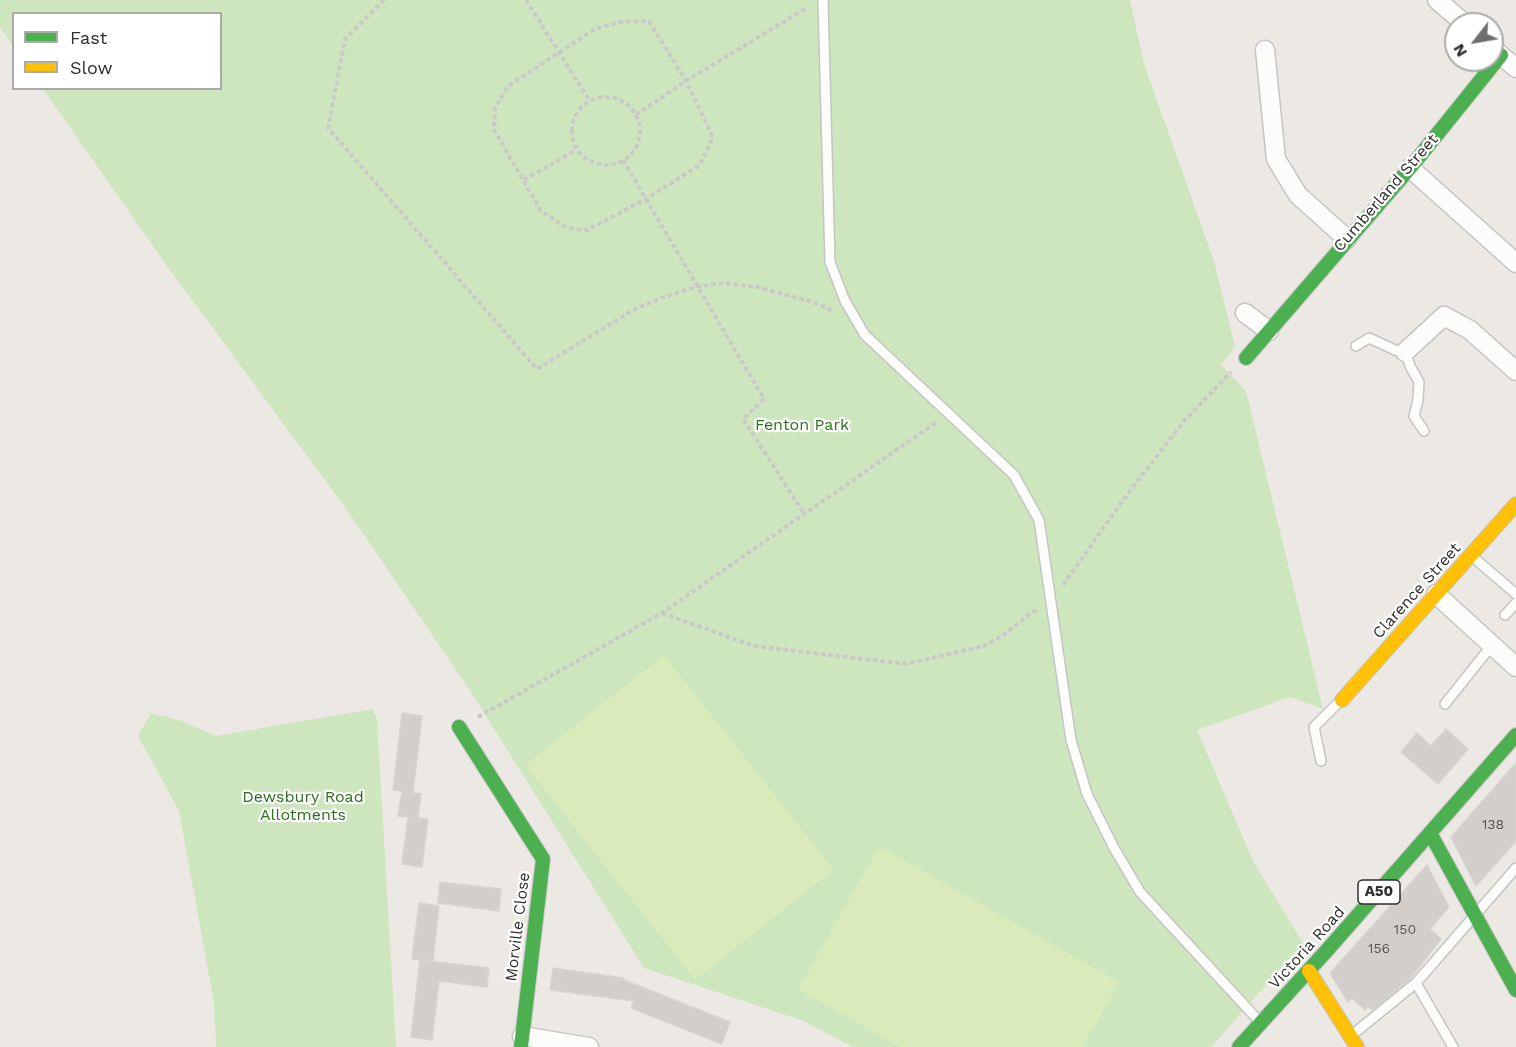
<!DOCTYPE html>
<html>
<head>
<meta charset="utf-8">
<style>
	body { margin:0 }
	#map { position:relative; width:1516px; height:1047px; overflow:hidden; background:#ece8e4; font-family:"Work Sans",sans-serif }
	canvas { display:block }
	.legend { position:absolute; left:12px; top:12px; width:210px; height:78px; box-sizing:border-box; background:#fff; border:2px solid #ababab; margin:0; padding:8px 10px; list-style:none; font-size:18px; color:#2e2e2e }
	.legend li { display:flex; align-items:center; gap:12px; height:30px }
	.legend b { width:30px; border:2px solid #ababab }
	.north { position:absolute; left:1444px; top:12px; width:60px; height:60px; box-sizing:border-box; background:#fff; border:2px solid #ababab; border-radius:50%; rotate:239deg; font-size:16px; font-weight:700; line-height:24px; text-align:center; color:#2e2e2e }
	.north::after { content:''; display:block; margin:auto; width:21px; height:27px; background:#706f6e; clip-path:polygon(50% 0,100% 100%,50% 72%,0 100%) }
</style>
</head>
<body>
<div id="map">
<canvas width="1516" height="1047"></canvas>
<ul class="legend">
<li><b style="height:8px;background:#4caf50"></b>Fast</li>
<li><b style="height:8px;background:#ffc107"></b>Slow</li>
</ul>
<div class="north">N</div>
</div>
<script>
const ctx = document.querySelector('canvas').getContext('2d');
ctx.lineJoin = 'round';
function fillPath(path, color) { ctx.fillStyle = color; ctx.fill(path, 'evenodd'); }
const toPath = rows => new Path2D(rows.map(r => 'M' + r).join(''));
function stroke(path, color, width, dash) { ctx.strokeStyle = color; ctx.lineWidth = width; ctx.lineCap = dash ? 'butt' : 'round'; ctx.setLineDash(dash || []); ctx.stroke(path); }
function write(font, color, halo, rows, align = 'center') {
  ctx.font = font + ' "Work Sans",sans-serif'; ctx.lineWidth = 4.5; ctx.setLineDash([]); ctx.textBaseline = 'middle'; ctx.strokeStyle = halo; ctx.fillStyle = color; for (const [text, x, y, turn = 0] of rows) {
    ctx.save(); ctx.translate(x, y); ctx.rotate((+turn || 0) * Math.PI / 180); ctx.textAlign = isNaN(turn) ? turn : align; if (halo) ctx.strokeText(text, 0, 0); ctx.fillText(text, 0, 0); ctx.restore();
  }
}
const green = toPath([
	[0,0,1130,0,1144,64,1214,261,1235,347,1221,365,1246,391,1323,709,1290,697,1197,730,1253,861,1303,943,1211,1047,853,1047,801,1020,644,968,471,692,349,513,167,266,43,89,220,88,220,14,14,14,13,46,0,27],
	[373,709,377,720,396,1047,216,1047,214,1003,179,811,138,736,151,713,182,721,216,736]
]);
const pitch = toPath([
	[664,655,834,870,695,980,525,765],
	[879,846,1119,982,1083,1047,900,1047,798,989]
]);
const building = toPath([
	[402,713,422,716,413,793,421,794,418,818,428,819,422,867,402,864,408,817,398,816,402,791,393,790,402,713],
	[1446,729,1468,749,1438,784,1401,752,1417,733,1431,746,1446,729],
	[1516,763,1516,841,1476,886,1451,837,1516,763],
	[1427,865,1449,907,1430,929,1441,939,1410,979,1372,1010,1368,1006,1365,1010,1352,998,1348,1002,1330,973,1427,865],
	[440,882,501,889,499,911,438,903,440,882],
	[419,903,439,906,433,961,412,959,419,903],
	[420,960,489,968,487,987,439,981,432,1040,411,1037,420,960],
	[553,968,624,978,624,980,730,1022,722,1044,631,1008,634,1001,550,990,553,968]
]);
const path = toPath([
	[384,0,345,39,328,128,537,369,635,309,661,298,699,286,724,283,757,287,813,302,835,312],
	[526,0,589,100],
	[649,21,686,81,713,137,700,165,646,199,587,230,567,228,541,211,494,130,495,108,508,86,595,29,619,22,649,21],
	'572 131a34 34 0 1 1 68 0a34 34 0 1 1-68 0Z',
	[636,115,686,81,808,7],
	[623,160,764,399,743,419,805,515],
	[524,180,576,150],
	[1063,585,1126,496,1184,421,1231,372],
	[662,613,754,646,906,664,984,646,1002,636,1031,613,1039,609],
	[478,717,662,613,938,421]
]);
const lane = toPath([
	[823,0,830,262,845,301,865,335,1014,475,1039,520,1071,740,1087,794,1114,848,1140,892,1259,1021],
	[1356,346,1369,338,1395,350,1405,352,1411,368,1419,382,1418,400,1414,416,1424,431],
	[1473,557,1516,594],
	[1505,615,1516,603],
	[1445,704,1492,645],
	[1321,761,1314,727,1340,701],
	[1416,983,1453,1047],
	[1352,1035,1416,983,1516,868]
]);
const street = toPath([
	[1437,0,1465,24],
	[1492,48,1516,68],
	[1265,50,1276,159,1298,195,1347,239],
	[1410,168,1516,263],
	[1245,313,1269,331],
	[1405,352,1444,316,1470,330,1516,371],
	[1436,594,1516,667],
	[522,1036,589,1047]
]);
const fast = toPath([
	[1246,358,1410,168,1501,55],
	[459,727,543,859,521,1047],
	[1430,833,1516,990],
	[1239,1047,1329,948,1516,735]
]);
const slow = toPath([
	[1342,700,1516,504],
	[1309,971,1357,1047]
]);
const numberNames = [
	["138",1493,825],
	["150",1405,930],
	["156",1379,949]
];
const shields = [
	[1379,892,42]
];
const shieldNames = [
	["A50",1379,892]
];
const streetNames = [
	["Cumberland Street",1386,193,-49],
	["Clarence Street",1417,591,-48],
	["Morville Close",518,927,-83],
	["Victoria Road",1307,948,-48]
];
const parkNames = [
	["Fenton Park",802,425],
	["Dewsbury Road",303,797],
	["Allotments",303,815]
];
fillPath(green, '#cee6be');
fillPath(pitch, '#d9eabb');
fillPath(building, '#d1cecb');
stroke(building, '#d7d4d0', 1.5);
stroke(lane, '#c5c4c5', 12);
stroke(street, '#c5c4c5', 21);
stroke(fast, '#c5c4c5', 16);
stroke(slow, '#c5c4c5', 16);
stroke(path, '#c9c9c8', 4, [4.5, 3]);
stroke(lane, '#fcfcfb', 9);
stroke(street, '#fcfcfb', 18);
stroke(fast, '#4caf50', 14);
stroke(slow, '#ffc107', 14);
write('14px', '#585857', null, numberNames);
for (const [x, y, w] of shields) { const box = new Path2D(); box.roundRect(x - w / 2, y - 12, w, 24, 4.5); ctx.fillStyle = '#fff'; ctx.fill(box); stroke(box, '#2e2e2e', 1.5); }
write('bold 15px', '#2e2e2e', null, shieldNames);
write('16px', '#2e2e2e', '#fff', streetNames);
write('16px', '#2c6e1b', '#fff', parkNames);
</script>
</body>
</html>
